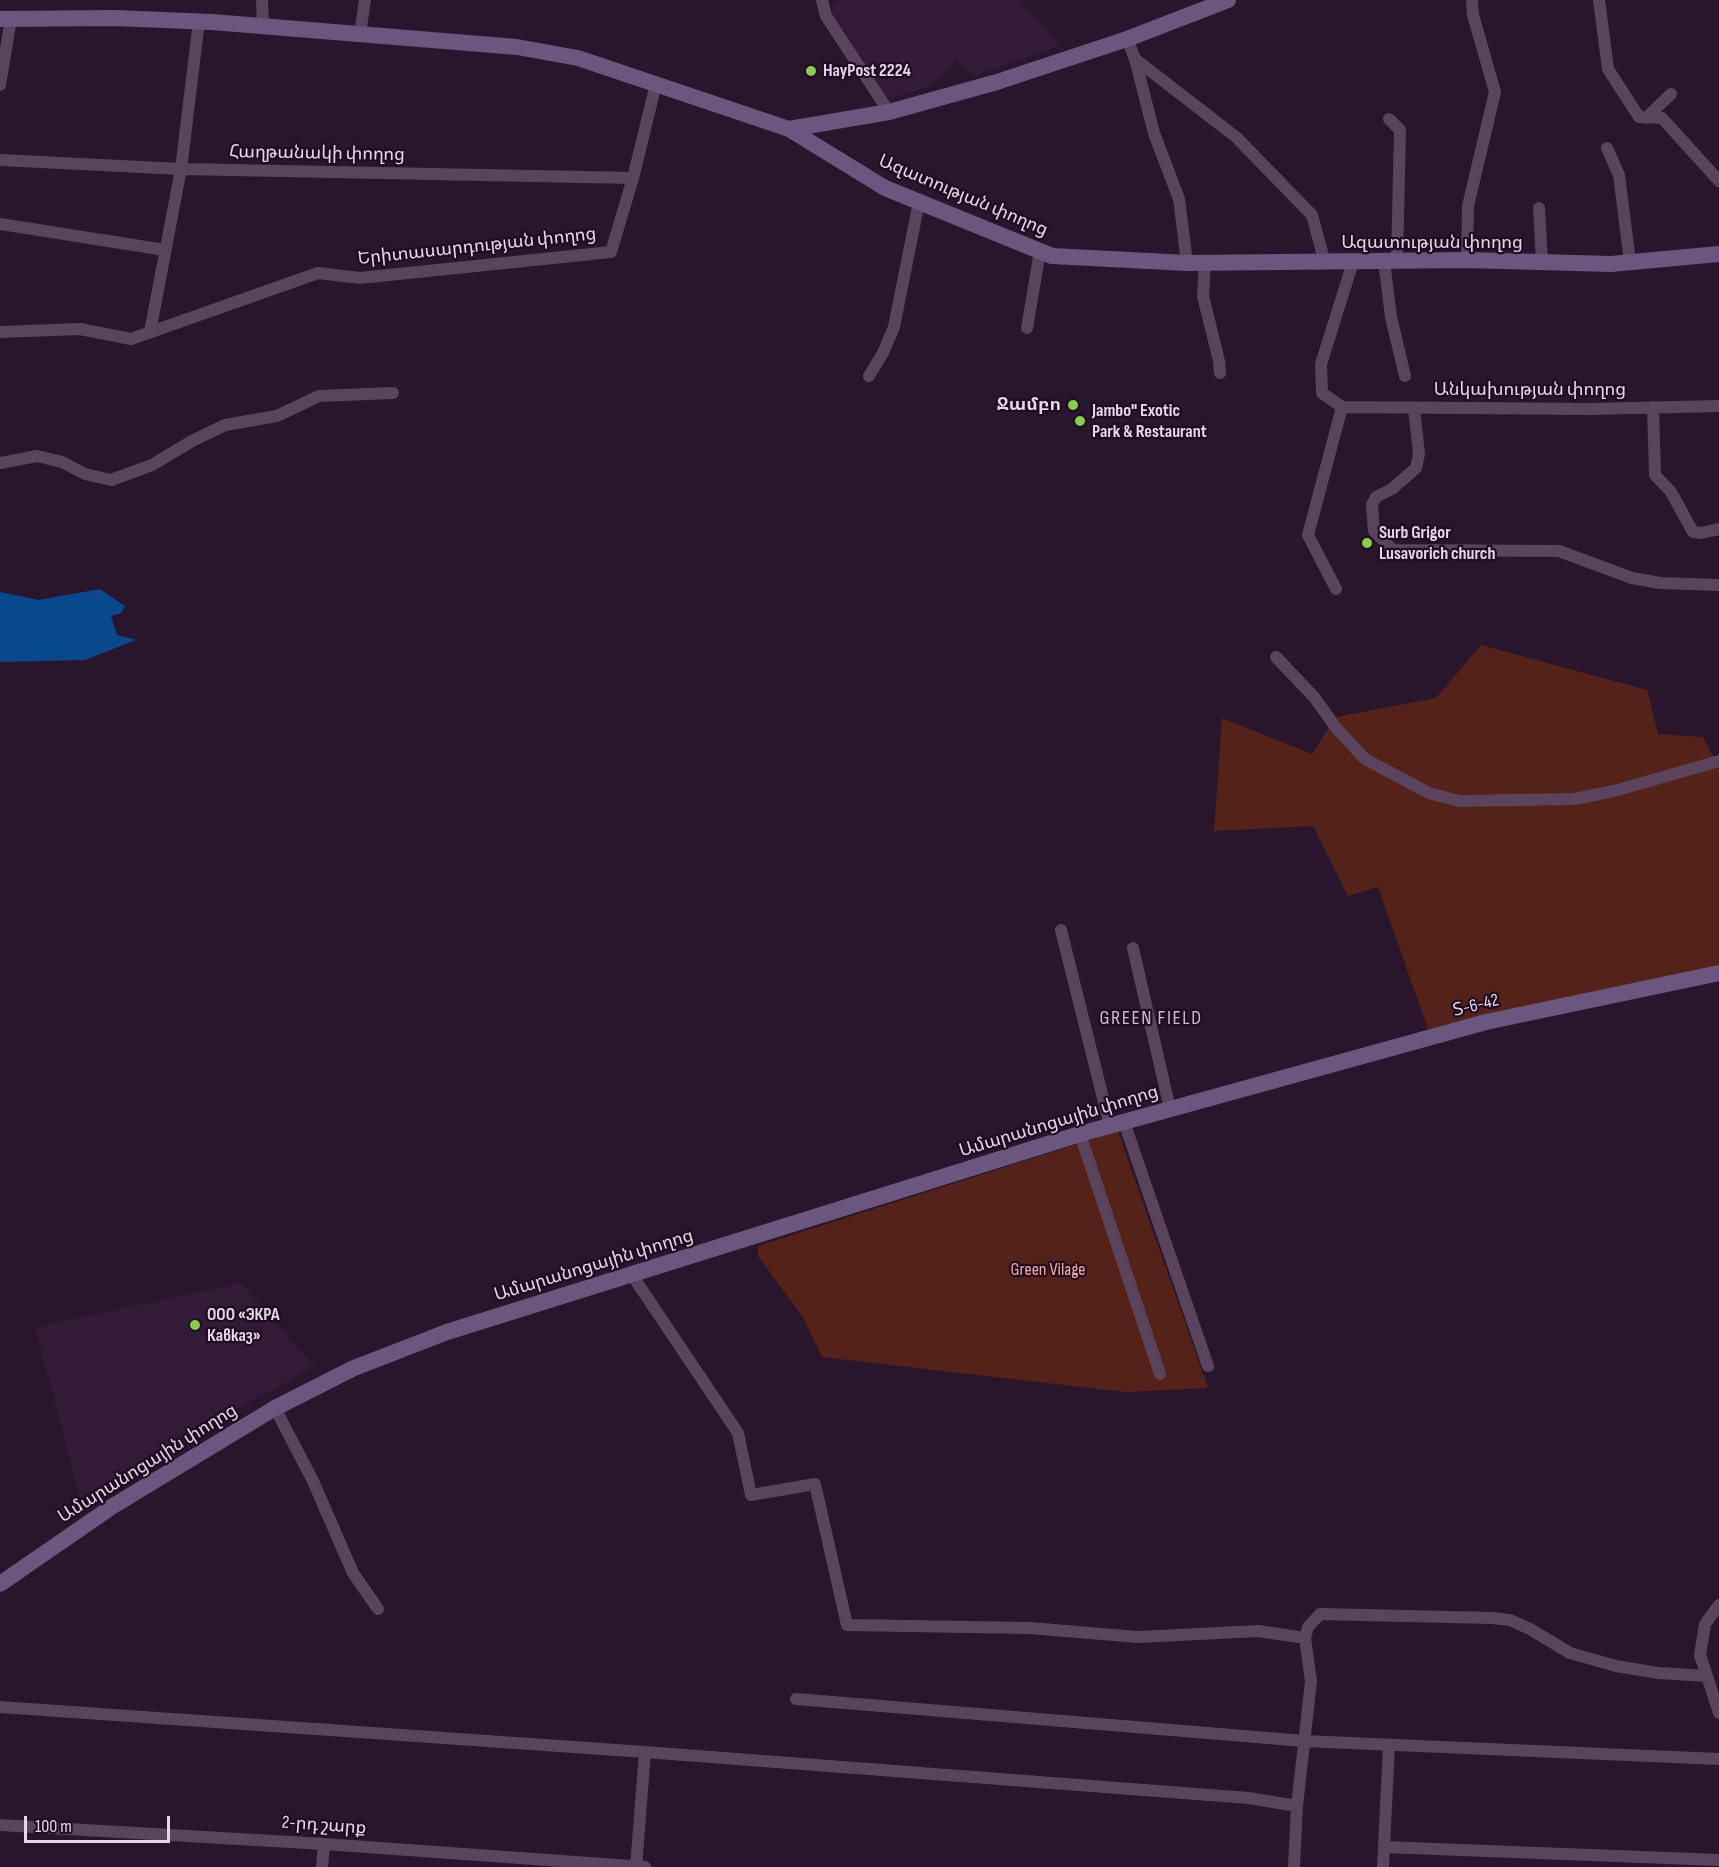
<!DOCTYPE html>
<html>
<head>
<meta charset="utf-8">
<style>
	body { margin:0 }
	#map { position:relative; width:1719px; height:1867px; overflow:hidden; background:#2a162c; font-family:"Sofia Sans Condensed",sans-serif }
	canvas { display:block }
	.scale { position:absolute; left:24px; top:1816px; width:146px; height:27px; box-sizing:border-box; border:3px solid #e4d7e6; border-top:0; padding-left:8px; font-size:18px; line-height:21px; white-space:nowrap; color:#e4d7e6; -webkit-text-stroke:4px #200c22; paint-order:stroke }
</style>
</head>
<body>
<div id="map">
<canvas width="1719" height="1867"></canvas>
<div class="scale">100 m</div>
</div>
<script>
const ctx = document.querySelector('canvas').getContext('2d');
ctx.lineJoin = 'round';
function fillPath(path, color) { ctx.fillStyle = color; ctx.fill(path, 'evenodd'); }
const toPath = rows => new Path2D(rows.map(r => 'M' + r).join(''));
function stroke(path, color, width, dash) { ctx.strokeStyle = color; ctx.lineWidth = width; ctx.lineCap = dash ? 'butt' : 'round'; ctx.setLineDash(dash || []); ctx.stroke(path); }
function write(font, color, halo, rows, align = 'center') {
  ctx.font = font + ' "Sofia Sans Condensed","Noto Sans Armenian",sans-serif'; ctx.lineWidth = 4.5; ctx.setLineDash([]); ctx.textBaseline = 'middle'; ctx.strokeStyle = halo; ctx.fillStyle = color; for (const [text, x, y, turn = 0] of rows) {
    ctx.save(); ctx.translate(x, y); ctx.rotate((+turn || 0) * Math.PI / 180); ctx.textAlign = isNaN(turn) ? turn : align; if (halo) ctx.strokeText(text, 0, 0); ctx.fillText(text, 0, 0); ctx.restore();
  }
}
const built = toPath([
	[840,0,1020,0,1060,46,973,76,956,60,930,86,888,99,831,16,833,7],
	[241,1283,315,1367,226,1415,83,1509,35,1327]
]);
const green = toPath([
	[1481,645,1647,690,1658,734,1703,737,1719,767,1719,966,1428,1029,1378,887,1348,896,1313,826,1214,831,1222,718,1312,754,1336,717,1436,698],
	[1118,1131,1208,1388,1125,1392,822,1357,803,1317,758,1256,758,1246]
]);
const water = toPath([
	[100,589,125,606,121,613,111,616,117,635,136,640,85,660,0,662,0,592,39,600]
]);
const street = toPath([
	[262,0,263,26],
	[822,0,826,16,889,112],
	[1599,0,1608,69,1639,117,1662,118,1719,181],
	[360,34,365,0],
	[1127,39,1135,59,1154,133,1179,199,1187,263],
	[1135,59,1236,137,1312,215,1325,263],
	[0,85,11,19],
	[1646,118,1671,94],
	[1389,119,1400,130,1397,261],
	[1607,148,1619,175,1630,262],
	[0,160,181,169,633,178],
	[1539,208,1542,262],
	[0,224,165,250],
	[1467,260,1468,206,1495,92,1473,15,1472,0],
	[1384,261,1391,317,1405,376],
	[1205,263,1203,296,1219,361,1220,373],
	[1027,328,1040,251],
	[0,332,80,329,131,339,318,273,360,278,611,252,633,178,656,84],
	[150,332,181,169,199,21],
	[869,376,883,353,894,327,919,202],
	[1342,407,1590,409,1719,406],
	[1342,407,1322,393,1321,364,1353,262],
	[1653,407,1655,475,1671,492,1693,532,1701,533,1719,529],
	[1414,408,1419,454,1416,468,1392,489,1376,497,1372,505,1374,531,1393,550,1559,551,1632,578,1660,583,1719,585],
	[0,463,37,456,62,462,85,474,111,480,152,465,192,441,225,425,277,416,319,396,393,393],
	[1336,589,1308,535,1342,407],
	[1276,657,1314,697,1337,729,1365,759,1429,793,1459,801,1574,799,1614,791,1719,761],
	[1061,930,1110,1126],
	[1133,948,1170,1109],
	[1124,1122,1208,1366],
	[1080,1134,1160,1374],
	[632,1275,738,1433,751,1495,815,1484,847,1625,1030,1628,1138,1637,1258,1631,1305,1638,1311,1681,1297,1806,1294,1867],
	[275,1408,313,1481,353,1573,378,1609],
	[1305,1638,1308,1627,1320,1614,1492,1618,1510,1620,1530,1629,1570,1653,1616,1666,1658,1673,1707,1676,1719,1713],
	[1707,1676,1700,1655,1705,1624,1719,1605],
	[796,1699,1304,1741,1719,1759],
	[0,1707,645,1752,1249,1798,1297,1806],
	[0,1825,324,1844,645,1867],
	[1384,1847,1719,1860],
	[322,1867,324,1844],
	[636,1867,645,1752],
	[1383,1867,1389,1745]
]);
const secondary = toPath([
	[0,19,114,18,212,22,517,47,578,58,789,129,885,188,1052,256,1187,263,1467,260,1611,264,1719,254],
	[789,129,889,112,997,82,1127,39,1228,0],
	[0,1584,113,1506,275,1408,354,1368,447,1332,1080,1134,1486,1022,1719,973]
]);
const markers = [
	[811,71,6,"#88cf49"],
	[1073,405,6,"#88cf49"],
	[1080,421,6,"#88cf49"],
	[1367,543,6,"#88cf49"],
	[195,1325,6,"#88cf49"]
];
const poiNames = [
	["HayPost 2224",823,71],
	["Ջամբո",1061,405,"right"],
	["Jambo\" Exotic",1092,411],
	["Park & Restaurant",1092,432],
	["Surb Grigor",1379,533],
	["Lusavorich church",1379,554],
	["ООО «ЭКРА",207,1315],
	["Кавказ»",207,1336]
];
const streetNames = [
	["Հաղթանակի փողոց",317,154,1],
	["Ազատության փողոց",963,196,23],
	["Ազատության փողոց",1432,243],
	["Երիտասարդության փողոց",477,247,-6],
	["Անկախության փողոց",1530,390],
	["Տ-6-42",1476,1006,-14],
	["Ամարանոցային փողոց",1059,1122,-17],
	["Ամարանոցային փողոց",594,1266,-17],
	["Ամարանոցային փողոց",148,1464,-32],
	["2-րդ շարք",324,1826,4]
];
const parkNames = [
	["Green Vilage",1048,1270]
];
const neighbourhoodNames = [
	["GREEN FIELD",1151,1019]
];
fillPath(built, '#331a36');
fillPath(green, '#552219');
fillPath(water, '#08488d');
stroke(street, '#5a435c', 12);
stroke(secondary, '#6a567f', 16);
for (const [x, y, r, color] of markers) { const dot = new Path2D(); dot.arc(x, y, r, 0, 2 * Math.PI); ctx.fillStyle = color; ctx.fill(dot); stroke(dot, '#200c22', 2); }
write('bold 18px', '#e4d7e6', '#200c22', poiNames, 'left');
write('18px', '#e4d7e6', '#200c22', streetNames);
write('18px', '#f9ab9c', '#200c22', parkNames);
ctx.letterSpacing = '1.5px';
write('20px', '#d1b7d4', '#200c22', neighbourhoodNames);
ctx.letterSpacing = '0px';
</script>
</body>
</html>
